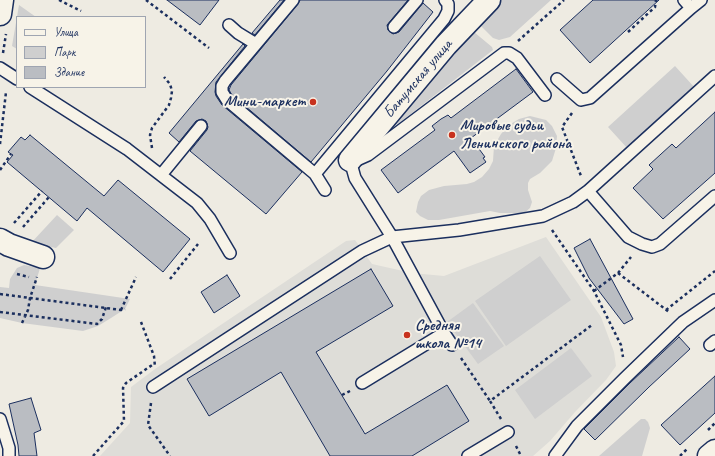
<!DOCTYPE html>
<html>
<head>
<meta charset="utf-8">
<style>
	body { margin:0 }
	#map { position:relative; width:715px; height:456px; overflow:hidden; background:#eeebe2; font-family:Caveat,sans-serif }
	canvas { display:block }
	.legend { position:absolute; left:16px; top:16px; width:130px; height:72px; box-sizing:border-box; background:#f7f3e8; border:1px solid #9fa5b1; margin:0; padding:5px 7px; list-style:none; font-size:12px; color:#1b2f5e }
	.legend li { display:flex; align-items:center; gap:8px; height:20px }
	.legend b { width:20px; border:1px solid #9fa5b1 }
</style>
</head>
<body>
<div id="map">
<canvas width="715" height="456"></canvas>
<ul class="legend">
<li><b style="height:5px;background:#f7f3e8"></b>Улица</li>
<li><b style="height:11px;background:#cfcfcf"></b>Парк</li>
<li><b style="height:11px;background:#babdc2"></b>Здание</li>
</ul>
</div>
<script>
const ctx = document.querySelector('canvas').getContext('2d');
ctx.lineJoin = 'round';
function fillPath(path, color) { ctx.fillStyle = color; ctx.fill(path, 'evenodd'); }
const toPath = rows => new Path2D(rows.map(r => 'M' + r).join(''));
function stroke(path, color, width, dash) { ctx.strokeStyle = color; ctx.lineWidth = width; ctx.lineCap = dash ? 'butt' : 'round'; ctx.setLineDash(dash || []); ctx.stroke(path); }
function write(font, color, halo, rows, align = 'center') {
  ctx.font = font + ' Caveat,sans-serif'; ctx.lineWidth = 4; ctx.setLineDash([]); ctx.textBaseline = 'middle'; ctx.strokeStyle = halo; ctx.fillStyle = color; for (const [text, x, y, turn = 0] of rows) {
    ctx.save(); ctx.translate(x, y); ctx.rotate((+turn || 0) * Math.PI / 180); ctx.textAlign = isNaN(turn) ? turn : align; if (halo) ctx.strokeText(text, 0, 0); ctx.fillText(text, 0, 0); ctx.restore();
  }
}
const built = toPath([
	[546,237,601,317,614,352,616,366,606,380,575,412,550,441,533,456,100,456,130,423,131,387,155,369,346,241,355,240,372,264,412,273,444,276]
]);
const green = toPath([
	[499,0,551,0,510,37,499,40,493,38,479,24],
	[19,5,36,17,17,17,17,49,12,46],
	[470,32,474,32,492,47,493,50,399,123,392,126],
	[675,66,695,88,628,149,608,127],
	[530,116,546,120,552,126,557,136,556,148,552,161,540,173,530,179,528,183,528,190,532,202,530,208,524,213,500,213,490,211,439,220,428,220,420,216,416,212,418,202,421,196,429,190,444,186,467,184,474,182,482,177,489,169,493,161,494,146,501,134,509,125,519,119],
	[57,215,74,230,56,248,31,243],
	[540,256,571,300,506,346,475,301],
	[24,265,40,268,35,285,130,299,125,309,111,318,98,326,83,331,22,323,0,318,0,287,9,288,10,279,17,268],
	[473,303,504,346,478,364,447,322],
	[571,348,592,376,535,419,515,390],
	[641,419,645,419,648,422,650,428,642,456,599,456]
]);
const building = toPath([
	[167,0,219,0,200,25,167,0],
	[280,0,284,0,255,35,252,33,280,0],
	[300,0,408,0,387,25,388,30,393,34,399,32,423,3,433,12,387,71,311,162,232,95,229,90,231,85,298,4,300,0],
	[593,0,659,0,590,63,560,30,593,0],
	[243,44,245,46,216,82,215,92,216,96,222,105,302,172,266,214,190,151,207,130,208,127,206,121,202,119,196,121,179,142,169,133,243,44],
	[516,69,533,92,471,138,485,157,483,158,486,162,470,173,454,151,398,193,381,170,435,130,432,126,441,119,448,115,451,118,516,69],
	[715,112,715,173,663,219,633,188,653,169,649,165,672,144,676,148,715,112],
	[30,135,104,196,118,180,190,239,163,272,87,208,77,221,7,162,13,155,8,152,21,137,25,140,30,135],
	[590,239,633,319,624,324,589,278,574,248,590,239],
	[371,269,393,306,316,352,365,434,447,385,469,421,412,456,330,456,281,372,209,416,187,379,371,269],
	[227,275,240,296,214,313,201,292,227,275],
	[679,337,690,349,649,387,595,440,584,429,630,383,679,337],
	[715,376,715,413,680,445,661,425,715,376],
	[31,398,41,430,34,433,37,456,19,456,18,445,9,404,31,398]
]);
const path = toPath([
	[59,0,81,11],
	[146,0,209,48],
	[628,32,655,7,656,0],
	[518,41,564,0],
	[3,53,6,34],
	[572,113,562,127,581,176],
	[0,144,6,92],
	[152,148,150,135,152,128,169,105,171,98,172,91,170,84,164,77],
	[0,170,11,154],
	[14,223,42,191],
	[23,227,49,197],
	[552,230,594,291,621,345,623,357],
	[618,273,669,312],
	[17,274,29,277],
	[170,279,198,244],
	[594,291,618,273,631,257],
	[0,294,121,310,125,309],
	[121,310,136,277],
	[666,310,715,271],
	[0,312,97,324,102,319,106,307],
	[141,322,154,356,155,367],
	[22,323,28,310,30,298,37,277],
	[461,358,490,401],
	[342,395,350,391],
	[151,403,148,425,170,456],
	[501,419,490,401,592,325],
	[708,430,715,423],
	[516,446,521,456],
	[93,456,124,421,123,388,126,383,155,363],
	[680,456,688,448]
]);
const lane = toPath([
	[293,0,225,81,222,86,222,92,227,100,315,174,325,190],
	[691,8,701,0],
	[229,25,238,33,256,44],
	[394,27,417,0],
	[0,68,17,79],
	[557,79,581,100,590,98,691,8,684,0],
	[30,87,127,149,197,203,210,219,230,253],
	[315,174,444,19,448,11,448,4,445,0],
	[161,175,201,126],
	[588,191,715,76],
	[452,345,444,333,392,237,355,178,350,160,359,159,368,155,504,53,509,53,517,58,545,95],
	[710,345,715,341],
	[362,383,444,333],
	[153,387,362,251,392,237,459,230,543,216,573,202,588,191,628,237,642,244,652,247,660,244,715,196],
	[0,419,9,448,9,456],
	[468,456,508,432],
	[555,456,577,426,625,378,683,322,715,300]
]);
const street = toPath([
	[0,14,2,0],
	[350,160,446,45,489,0],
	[0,240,9,245,43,257]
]);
const secondary = toPath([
	[709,456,715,451]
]);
const markers = [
	[313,102,4,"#c8321e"],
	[452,135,4,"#c8321e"],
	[407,335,4,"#c8321e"]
];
const streetNames = [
	["Батумская улица",418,79,-50]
];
const poiNames = [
	["Мини-маркет",305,102,"right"],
	["Мировые судьи",460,126],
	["Ленинского района",460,144],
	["Средняя",415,326],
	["школа №14",415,344]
];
fillPath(built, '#deddd8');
fillPath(green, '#cfcfcf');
fillPath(building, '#babdc2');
stroke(building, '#1b2f5e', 1);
stroke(lane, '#1b2f5e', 14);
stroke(street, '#1b2f5e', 25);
stroke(secondary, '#1b2f5e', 25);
stroke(path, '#1b2f5e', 2.5, [3, 3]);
stroke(lane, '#f7f3e8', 11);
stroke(street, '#f7f3e8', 22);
stroke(secondary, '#f7f3e8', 22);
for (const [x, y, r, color] of markers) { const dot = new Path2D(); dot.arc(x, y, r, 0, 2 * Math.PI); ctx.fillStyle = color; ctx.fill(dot); stroke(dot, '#f7f3e8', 1.5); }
write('16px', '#1b2f5e', '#f7f3e8', streetNames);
write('bold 16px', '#1b2f5e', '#f7f3e8', poiNames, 'left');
</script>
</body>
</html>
